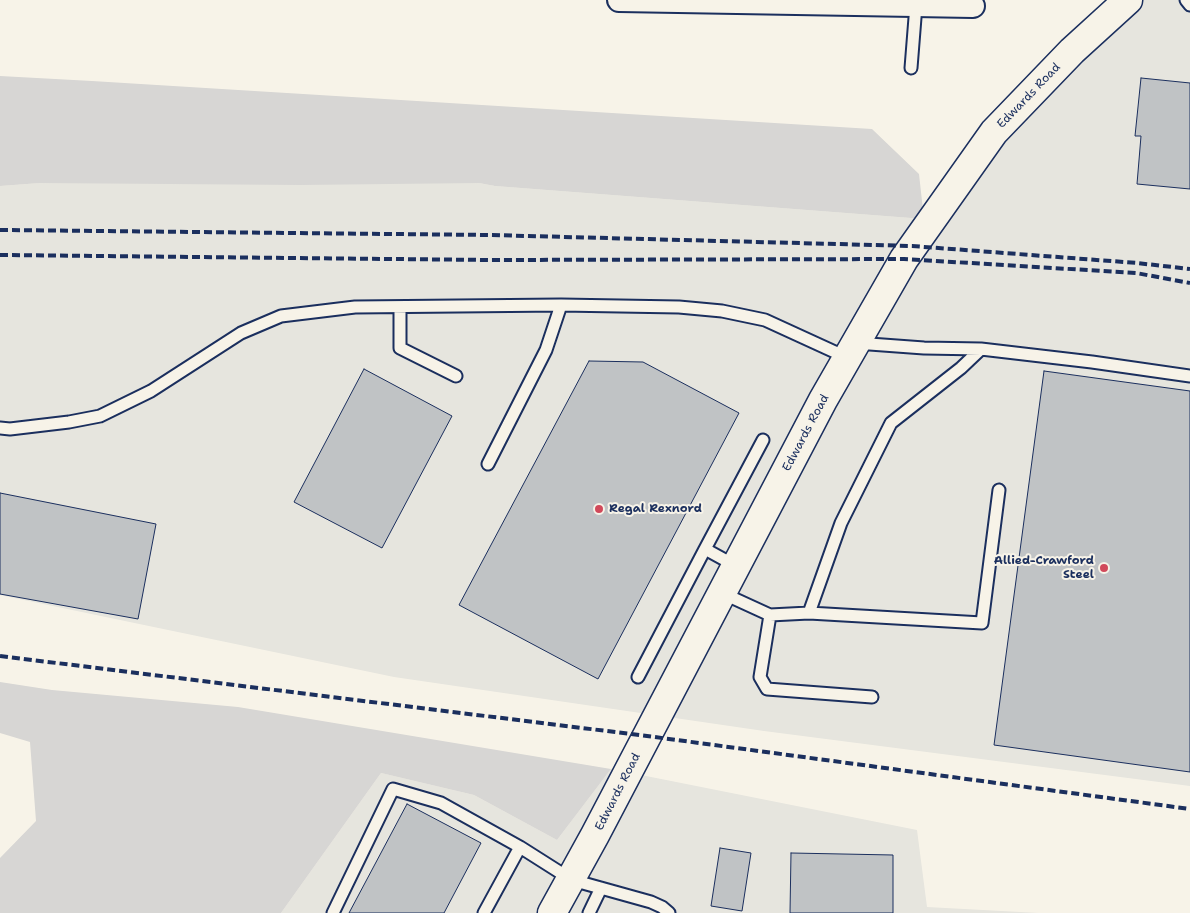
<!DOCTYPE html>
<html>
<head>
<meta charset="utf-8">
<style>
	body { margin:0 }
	canvas { display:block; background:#f7f3e8 }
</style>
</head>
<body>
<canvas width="1190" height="913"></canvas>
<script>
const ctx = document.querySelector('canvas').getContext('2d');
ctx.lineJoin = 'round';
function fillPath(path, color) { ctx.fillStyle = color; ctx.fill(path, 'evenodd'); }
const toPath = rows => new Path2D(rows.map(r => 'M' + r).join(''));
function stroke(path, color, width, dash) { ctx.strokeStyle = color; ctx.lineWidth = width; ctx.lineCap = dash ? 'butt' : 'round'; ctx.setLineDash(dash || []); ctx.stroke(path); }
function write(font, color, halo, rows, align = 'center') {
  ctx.font = font + ' "Shantell Sans",sans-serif'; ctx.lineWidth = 4; ctx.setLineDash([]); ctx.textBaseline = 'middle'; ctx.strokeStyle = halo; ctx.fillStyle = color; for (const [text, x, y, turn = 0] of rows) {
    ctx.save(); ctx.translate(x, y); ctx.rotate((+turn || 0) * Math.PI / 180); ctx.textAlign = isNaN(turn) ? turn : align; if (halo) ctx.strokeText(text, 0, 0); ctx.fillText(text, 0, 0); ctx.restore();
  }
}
const built = toPath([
	[1129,0,1190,0,1190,786,764,731,394,677,0,595,0,186,40,183,479,183,495,186,924,219],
	[611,769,917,830,927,907,1039,913,281,913,381,773,474,795,557,840]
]);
const green = toPath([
	[0,76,92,81,872,129,919,174,924,219,495,186,479,183,300,185,40,183,0,186],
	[0,682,52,690,238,707,611,769,557,840,474,795,381,773,281,913,0,913,0,858,36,821,30,742,0,733]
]);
const building = toPath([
	[1141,78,1190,83,1190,189,1137,184,1141,136,1135,136,1141,78],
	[589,361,643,362,739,413,598,679,459,605,589,361],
	[364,369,452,416,382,548,294,502,364,369],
	[1044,371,1190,391,1190,772,994,745,1044,371],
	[0,493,156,524,138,619,0,594,0,493],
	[407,804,481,843,444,913,349,913,407,804],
	[720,848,751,853,742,911,711,906,720,848],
	[791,853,893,855,893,913,790,913,791,853]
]);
const lane = toPath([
	[1186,0,1190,5],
	[911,68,916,5],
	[400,307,400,348,456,376],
	[981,349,1092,362,1190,376],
	[0,428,10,429,69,422,100,416,151,391,241,333,281,316,355,307,561,305,679,307,722,311,765,320,848,358],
	[488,464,546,350,561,305],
	[736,566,705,549,763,440],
	[722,593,770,615,809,613,841,523,891,423,961,368,981,349,924,348,856,343],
	[809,613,982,623,999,490],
	[770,615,760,677,767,689,872,697],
	[638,677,705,549],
	[333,913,393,789,441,803,520,847,572,880,651,902,662,907,669,913],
	[484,913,520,847],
	[589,913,601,888]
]);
const street = toPath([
	[619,0,973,6]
]);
const secondary = toPath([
	[552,913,595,835,823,400,904,259,994,132,1072,51,1128,0]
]);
const rail = toPath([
	[0,230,490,235,912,246,1137,263,1190,269],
	[0,255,490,260,904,259,1136,273,1190,283],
	[0,656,647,736,1190,809]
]);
const markers = [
	[599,509,5,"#d1495b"],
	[1104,568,5,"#d1495b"]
];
const streetNames = [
	["Edwards Road",1029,96,-46],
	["Edwards Road",806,433,-62],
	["Edwards Road",618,792,-63]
];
const poiNames = [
	["Regal Rexnord",609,509],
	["Allied-Crawford",1094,561,"right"],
	["Steel",1094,575,"right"]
];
fillPath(built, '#e6e5de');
fillPath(green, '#d7d6d4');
fillPath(building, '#c0c3c5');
stroke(building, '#1b2f5e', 1);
stroke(lane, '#1b2f5e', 15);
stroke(street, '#1b2f5e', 26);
stroke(secondary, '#1b2f5e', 31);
stroke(lane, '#f7f3e8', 11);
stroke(street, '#f7f3e8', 22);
stroke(secondary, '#f7f3e8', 28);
stroke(rail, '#1b2f5e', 4, [8, 4]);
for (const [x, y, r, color] of markers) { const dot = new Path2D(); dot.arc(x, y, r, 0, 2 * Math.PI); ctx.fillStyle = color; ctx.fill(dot); stroke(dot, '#f7f3e8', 2); }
write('12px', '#1b2f5e', '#f7f3e8', streetNames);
write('bold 12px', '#1b2f5e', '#f7f3e8', poiNames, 'left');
</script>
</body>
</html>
